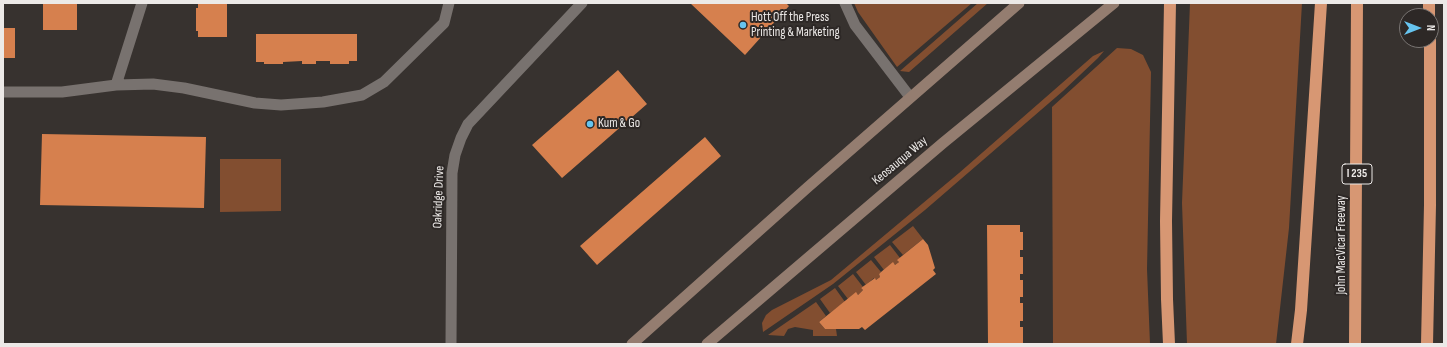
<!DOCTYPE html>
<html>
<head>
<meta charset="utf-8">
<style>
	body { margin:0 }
	#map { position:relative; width:1447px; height:347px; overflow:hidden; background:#37322f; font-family:"Sofia Sans Condensed",sans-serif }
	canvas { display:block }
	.frame { position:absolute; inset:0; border:4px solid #ece9e7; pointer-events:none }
	.north { position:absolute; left:1399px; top:8px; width:40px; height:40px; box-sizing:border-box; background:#2d2826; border:1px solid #797573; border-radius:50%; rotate:90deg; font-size:11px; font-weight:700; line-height:16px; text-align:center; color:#ece9e7 }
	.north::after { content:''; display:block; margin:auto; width:14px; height:18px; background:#66c4ef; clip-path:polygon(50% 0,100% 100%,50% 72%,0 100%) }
</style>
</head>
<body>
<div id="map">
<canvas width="1447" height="347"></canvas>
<div class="frame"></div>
<div class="north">N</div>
</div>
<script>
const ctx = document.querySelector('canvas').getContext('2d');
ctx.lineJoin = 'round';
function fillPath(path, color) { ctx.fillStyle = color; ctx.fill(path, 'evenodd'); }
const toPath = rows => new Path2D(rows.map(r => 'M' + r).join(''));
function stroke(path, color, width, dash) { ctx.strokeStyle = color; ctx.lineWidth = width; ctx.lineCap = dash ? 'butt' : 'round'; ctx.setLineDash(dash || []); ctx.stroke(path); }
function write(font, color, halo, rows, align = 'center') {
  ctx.font = font + ' "Sofia Sans Condensed",sans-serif'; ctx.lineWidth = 4; ctx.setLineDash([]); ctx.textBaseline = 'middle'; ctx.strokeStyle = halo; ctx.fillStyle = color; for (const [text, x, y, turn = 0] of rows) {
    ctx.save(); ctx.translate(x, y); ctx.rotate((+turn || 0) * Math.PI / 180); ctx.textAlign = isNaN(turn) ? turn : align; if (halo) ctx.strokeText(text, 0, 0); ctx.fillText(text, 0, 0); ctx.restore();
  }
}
const green = toPath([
	[854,3,972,3,897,67,858,12],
	[978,3,988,3,909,72,900,71],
	[1190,3,1302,3,1289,228,1276,344,1187,344,1182,203],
	[1117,48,1131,49,1143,55,1151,72,1147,269,1150,344,1053,344,1052,107],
	[1104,51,1098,58,1063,91,925,210,833,284,763,332,762,323,766,315,772,310,831,280,959,173,1085,63,1093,56],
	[220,159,281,159,281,211,220,212],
	[913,226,923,239,903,255,892,242],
	[890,245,900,258,898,260,899,262,895,265,893,263,884,270,874,257],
	[871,260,881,272,879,274,880,277,876,280,874,278,866,285,856,272],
	[853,274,863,287,861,288,863,290,858,295,856,293,848,299,838,286],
	[835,288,845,302,830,313,820,299],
	[816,302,826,316,819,322,825,329,836,329,837,336,813,336,813,330,795,327,788,329,784,336,768,335]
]);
const building = toPath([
	[43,3,77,3,77,30,43,30],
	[198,3,227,3,227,37,198,37,198,31,196,31,196,8,198,8],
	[690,3,786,3,789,6,745,55],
	[3,28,15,28,15,58,3,58],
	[256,34,357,34,357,61,349,61,349,64,330,64,330,61,316,61,316,64,302,64,302,61,283,62,283,64,264,64,264,62,256,62],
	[618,70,647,104,562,178,532,145],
	[42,134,206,137,204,208,40,205],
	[705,137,721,156,597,265,580,246],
	[987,225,1020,225,1020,232,1023,232,1023,250,1020,250,1020,257,1023,257,1023,274,1020,274,1020,280,1023,280,1023,297,1020,297,1020,303,1023,303,1023,321,1020,321,1020,327,1023,327,1023,344,988,344],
	[923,239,928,245,935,268,933,270,936,274,865,330,862,327,859,329,825,329,819,322,856,292,858,295,863,290,861,288,875,278,876,280,880,277,879,274,881,272,893,262,895,265,899,262,897,260]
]);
const service = toPath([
	[845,3,855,25,910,97],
	[116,85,142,3],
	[3,92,62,92,116,85,153,84,184,88,255,103,281,105,323,102,362,95,384,82,444,23,449,3]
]);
const minor = toPath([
	[451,344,452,173,455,155,461,138,468,124,582,3]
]);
const secondary = toPath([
	[632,344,808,187,1019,3],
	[707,344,943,143,1114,3]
]);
const motorway = toPath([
	[1429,3,1429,16],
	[1169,344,1167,299,1166,221,1170,3],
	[1297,344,1301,310,1321,3],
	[1355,344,1357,3],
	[1427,344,1430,205,1430,40]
]);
const markers = [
	[743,25,4,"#66c4ef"],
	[590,124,4,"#66c4ef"]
];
const shields = [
	[1357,174,30]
];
const shieldNames = [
	["I 235",1357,174]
];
const poiNames = [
	["Hott Off the Press",751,18],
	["Printing & Marketing",751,33],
	["Kum & Go",598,124]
];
const streetNames = [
	["Keosauqua Way",900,161,-40],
	["Oakridge Drive",439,197,-88],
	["John MacVicar Freeway",1342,245,-90]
];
fillPath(green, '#824e30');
fillPath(building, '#d6804e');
stroke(service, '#78726f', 11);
stroke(minor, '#78726f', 11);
stroke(secondary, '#947d70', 11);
stroke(motorway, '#d79773', 12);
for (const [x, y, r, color] of markers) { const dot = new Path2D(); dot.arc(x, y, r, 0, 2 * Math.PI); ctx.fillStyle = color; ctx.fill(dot); stroke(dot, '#2d2826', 1.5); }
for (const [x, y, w] of shields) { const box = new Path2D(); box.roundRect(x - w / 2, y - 10, w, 20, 3); ctx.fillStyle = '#2d2826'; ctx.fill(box); stroke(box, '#ece9e7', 1); }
write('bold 12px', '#ece9e7', null, shieldNames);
write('13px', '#ece9e7', '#2d2826', poiNames, 'left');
write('13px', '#ece9e7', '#2d2826', streetNames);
</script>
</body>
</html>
